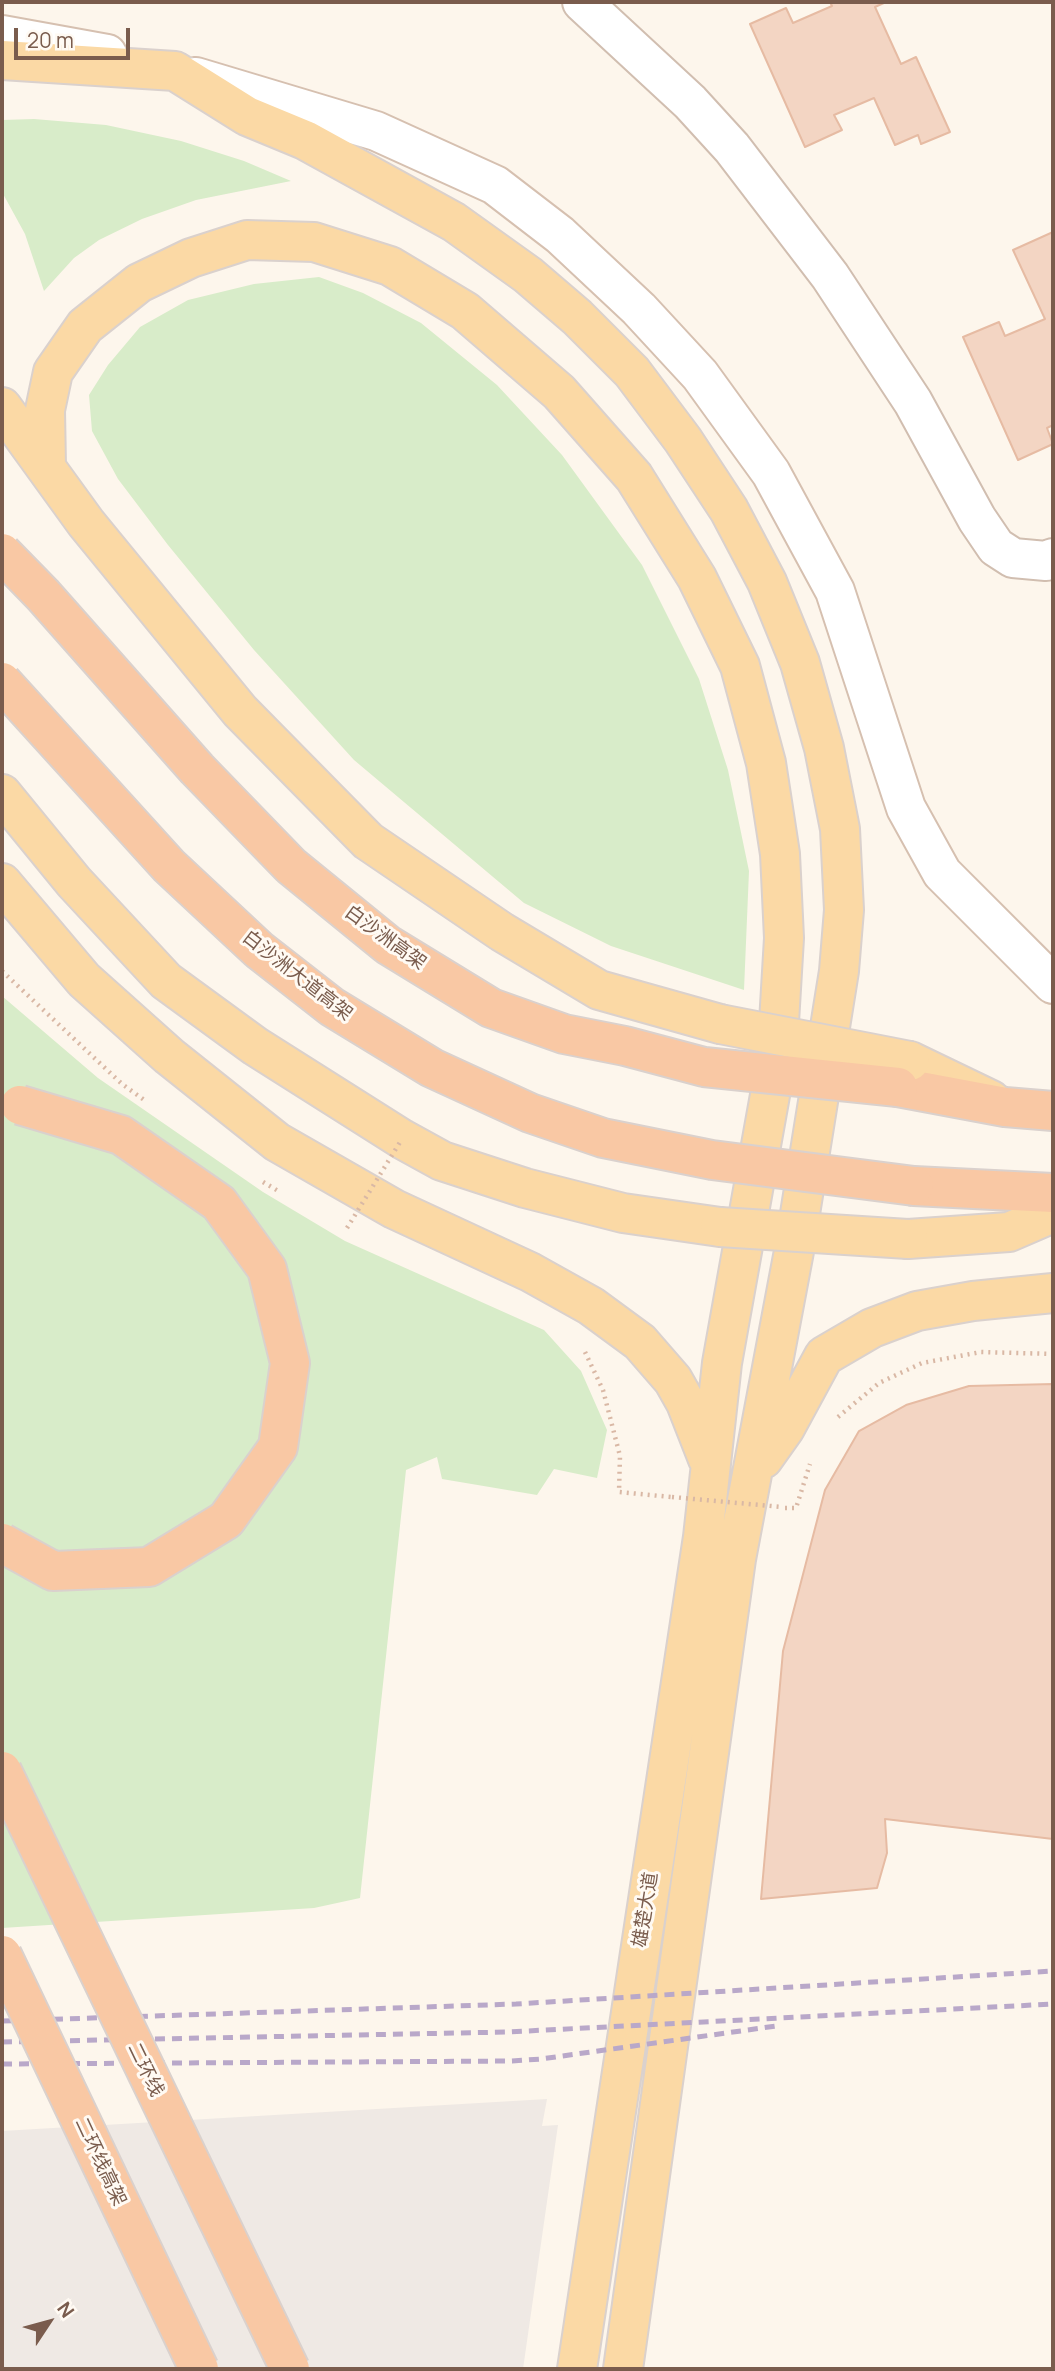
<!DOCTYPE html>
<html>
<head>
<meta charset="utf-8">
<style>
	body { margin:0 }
	#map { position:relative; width:1055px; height:2371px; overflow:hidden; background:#fdf6ec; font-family:Manrope,sans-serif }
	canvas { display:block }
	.frame { position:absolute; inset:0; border:4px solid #7a5c4d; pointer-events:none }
	.north { position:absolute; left:14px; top:2287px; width:70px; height:70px; -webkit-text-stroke:5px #fffaf3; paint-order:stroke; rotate:54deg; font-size:19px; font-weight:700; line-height:28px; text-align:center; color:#7a5c4d }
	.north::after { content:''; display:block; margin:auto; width:24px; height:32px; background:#7a5c4d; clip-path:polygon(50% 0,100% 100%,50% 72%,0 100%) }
	.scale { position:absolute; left:14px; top:28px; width:116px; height:32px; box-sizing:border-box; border:4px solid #7a5c4d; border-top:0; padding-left:9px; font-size:21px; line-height:24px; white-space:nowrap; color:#7a5c4d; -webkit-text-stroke:5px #fffaf3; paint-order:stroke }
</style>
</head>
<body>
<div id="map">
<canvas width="1055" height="2371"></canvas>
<div class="frame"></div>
<div class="north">N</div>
<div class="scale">20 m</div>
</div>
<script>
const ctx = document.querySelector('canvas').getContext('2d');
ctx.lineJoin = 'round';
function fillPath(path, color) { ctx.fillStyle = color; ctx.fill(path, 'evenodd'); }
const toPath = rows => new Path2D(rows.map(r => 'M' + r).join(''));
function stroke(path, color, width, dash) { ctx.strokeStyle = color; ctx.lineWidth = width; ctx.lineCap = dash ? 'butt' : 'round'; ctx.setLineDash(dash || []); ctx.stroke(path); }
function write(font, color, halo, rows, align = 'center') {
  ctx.font = font + ' Manrope,"Noto Sans SC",sans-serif'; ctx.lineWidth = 6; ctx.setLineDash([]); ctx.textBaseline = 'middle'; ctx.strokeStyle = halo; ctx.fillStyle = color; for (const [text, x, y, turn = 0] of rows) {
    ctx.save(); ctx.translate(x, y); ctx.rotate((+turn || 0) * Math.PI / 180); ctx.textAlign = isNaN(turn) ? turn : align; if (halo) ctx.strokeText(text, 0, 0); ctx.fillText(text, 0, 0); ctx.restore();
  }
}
const industrial = toPath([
	[547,2099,542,2126,558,2125,523,2369,2,2369,2,2131]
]);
const green = toPath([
	[34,119,106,125,181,141,244,161,291,181,196,200,142,219,99,240,74,258,44,291,25,234,2,192,2,120],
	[319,277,363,293,421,323,497,385,562,455,642,565,699,679,728,770,749,871,744,990,611,946,524,903,354,760,254,650,168,545,118,479,92,431,89,395,108,365,140,327,188,300,254,284],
	[2,996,98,1078,263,1192,345,1241,544,1330,581,1371,607,1430,597,1478,554,1469,537,1495,442,1479,437,1457,406,1470,360,1898,314,1908,2,1928]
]);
const building = toPath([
	[830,2,886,2,875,7,901,64,916,57,950,132,921,144,918,135,895,145,874,98,834,115,842,130,805,147,750,24,786,8,793,23,832,6,830,2],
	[1053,232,1053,425,1047,428,1053,444,1018,460,963,337,999,322,1005,336,1045,319,1013,250,1053,232],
	[1053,1384,1053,1839,885,1819,887,1853,877,1888,761,1899,783,1651,825,1490,859,1431,906,1405,969,1386,1053,1384]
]);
const path = toPath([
	[2,971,122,1084,147,1102],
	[263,1182,280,1192],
	[585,1352,603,1390,620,1456,619,1492,671,1497],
	[838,1417,879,1383,922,1363,981,1352,1053,1354],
	[785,1508,796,1508,810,1464]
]);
const minor = toPath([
	[582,2,690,102,732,148,830,276,913,402,977,519,996,547,1013,558,1046,561,1053,558]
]);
const secondary = toPath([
	[2,35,107,54],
	[196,77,376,131,495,185,560,235,639,309,700,375,771,473,835,591,906,808,942,873,1053,984]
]);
const primary = toPath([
	[2,60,175,71,247,116,305,140,454,222,528,275,577,317,632,372,683,440,729,510,767,582,800,663,824,748,840,829,844,910,839,971,794,1251,736,1559,623,2369],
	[2,407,86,523,240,711,368,841,502,932,599,990,720,1024],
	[46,466,45,410,53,372,85,326,139,283,191,258,247,240,314,242,390,266,465,311,559,392,634,477,697,578,740,666,766,763,780,854,784,938,777,1056,722,1363,703,1537,577,2369],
	[2,794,74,882,166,981,255,1046,402,1139,442,1161,525,1188,623,1213,720,1227],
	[2,883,84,980,169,1056,277,1142,394,1209,530,1272,591,1306,640,1342,673,1380,686,1403,708,1459],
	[910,1061,991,1100],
	[908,1239,1009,1232,1053,1213],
	[763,1459,785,1428,824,1356,872,1328,917,1311,973,1301,1053,1293]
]);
const trunk = toPath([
	[898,1087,1005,1107,1053,1111],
	[914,1186,1053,1193]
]);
const rail = toPath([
	[2,2021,516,2004,1053,1971],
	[2,2042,507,2032,1053,2004],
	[2,2064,512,2061,541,2059,776,2026]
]);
const pathBridge = toPath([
	[347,1228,402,1139],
	[672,1497,782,1507]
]);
const primaryBridge = toPath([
	[720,1024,910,1061],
	[720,1227,908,1239]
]);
const trunkBridge = toPath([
	[2,553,43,595,197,769,291,866,388,945,491,1008,564,1034,625,1046,704,1067,898,1087],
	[2,682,169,866,259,950,332,1007,432,1068,530,1113,603,1138,712,1160,914,1186],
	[2,1543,53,1571,149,1567,226,1520,278,1447,290,1363,267,1269,219,1203,121,1135,20,1105],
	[2,1771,290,2369],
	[2,1955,199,2369]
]);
const streetNames = [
	["白沙洲高架",385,938,36],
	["白沙洲大道高架",297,976,38],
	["雄楚大道",646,1910,-81],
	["二环线",145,2070,64],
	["二环线高架",100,2162,65]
];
fillPath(industrial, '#efe9e4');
fillPath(green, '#d8ecc9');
fillPath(building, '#f3d5c3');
stroke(building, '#e6bba3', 2);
stroke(minor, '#d1beb0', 42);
stroke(secondary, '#d6c0b0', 42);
stroke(primary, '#dad1cd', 42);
stroke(trunk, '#dad1cd', 42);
stroke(path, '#d9b8a5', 4.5, [2, 5]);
stroke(minor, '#fff', 38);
stroke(secondary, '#fff', 38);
stroke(primary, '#fbd9a5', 38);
stroke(trunk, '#f9c8a4', 38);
stroke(rail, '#b9a8c9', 5, [10, 7]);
stroke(primaryBridge, '#dad1cd', 42, []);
stroke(trunkBridge, '#dad1cd', 42, []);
stroke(pathBridge, '#d9b8a5', 4.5, [2, 5]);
stroke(primaryBridge, '#fbd9a5', 38);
stroke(trunkBridge, '#f9c8a4', 38);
write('19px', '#7a5c4d', '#fffaf3', streetNames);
</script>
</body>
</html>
